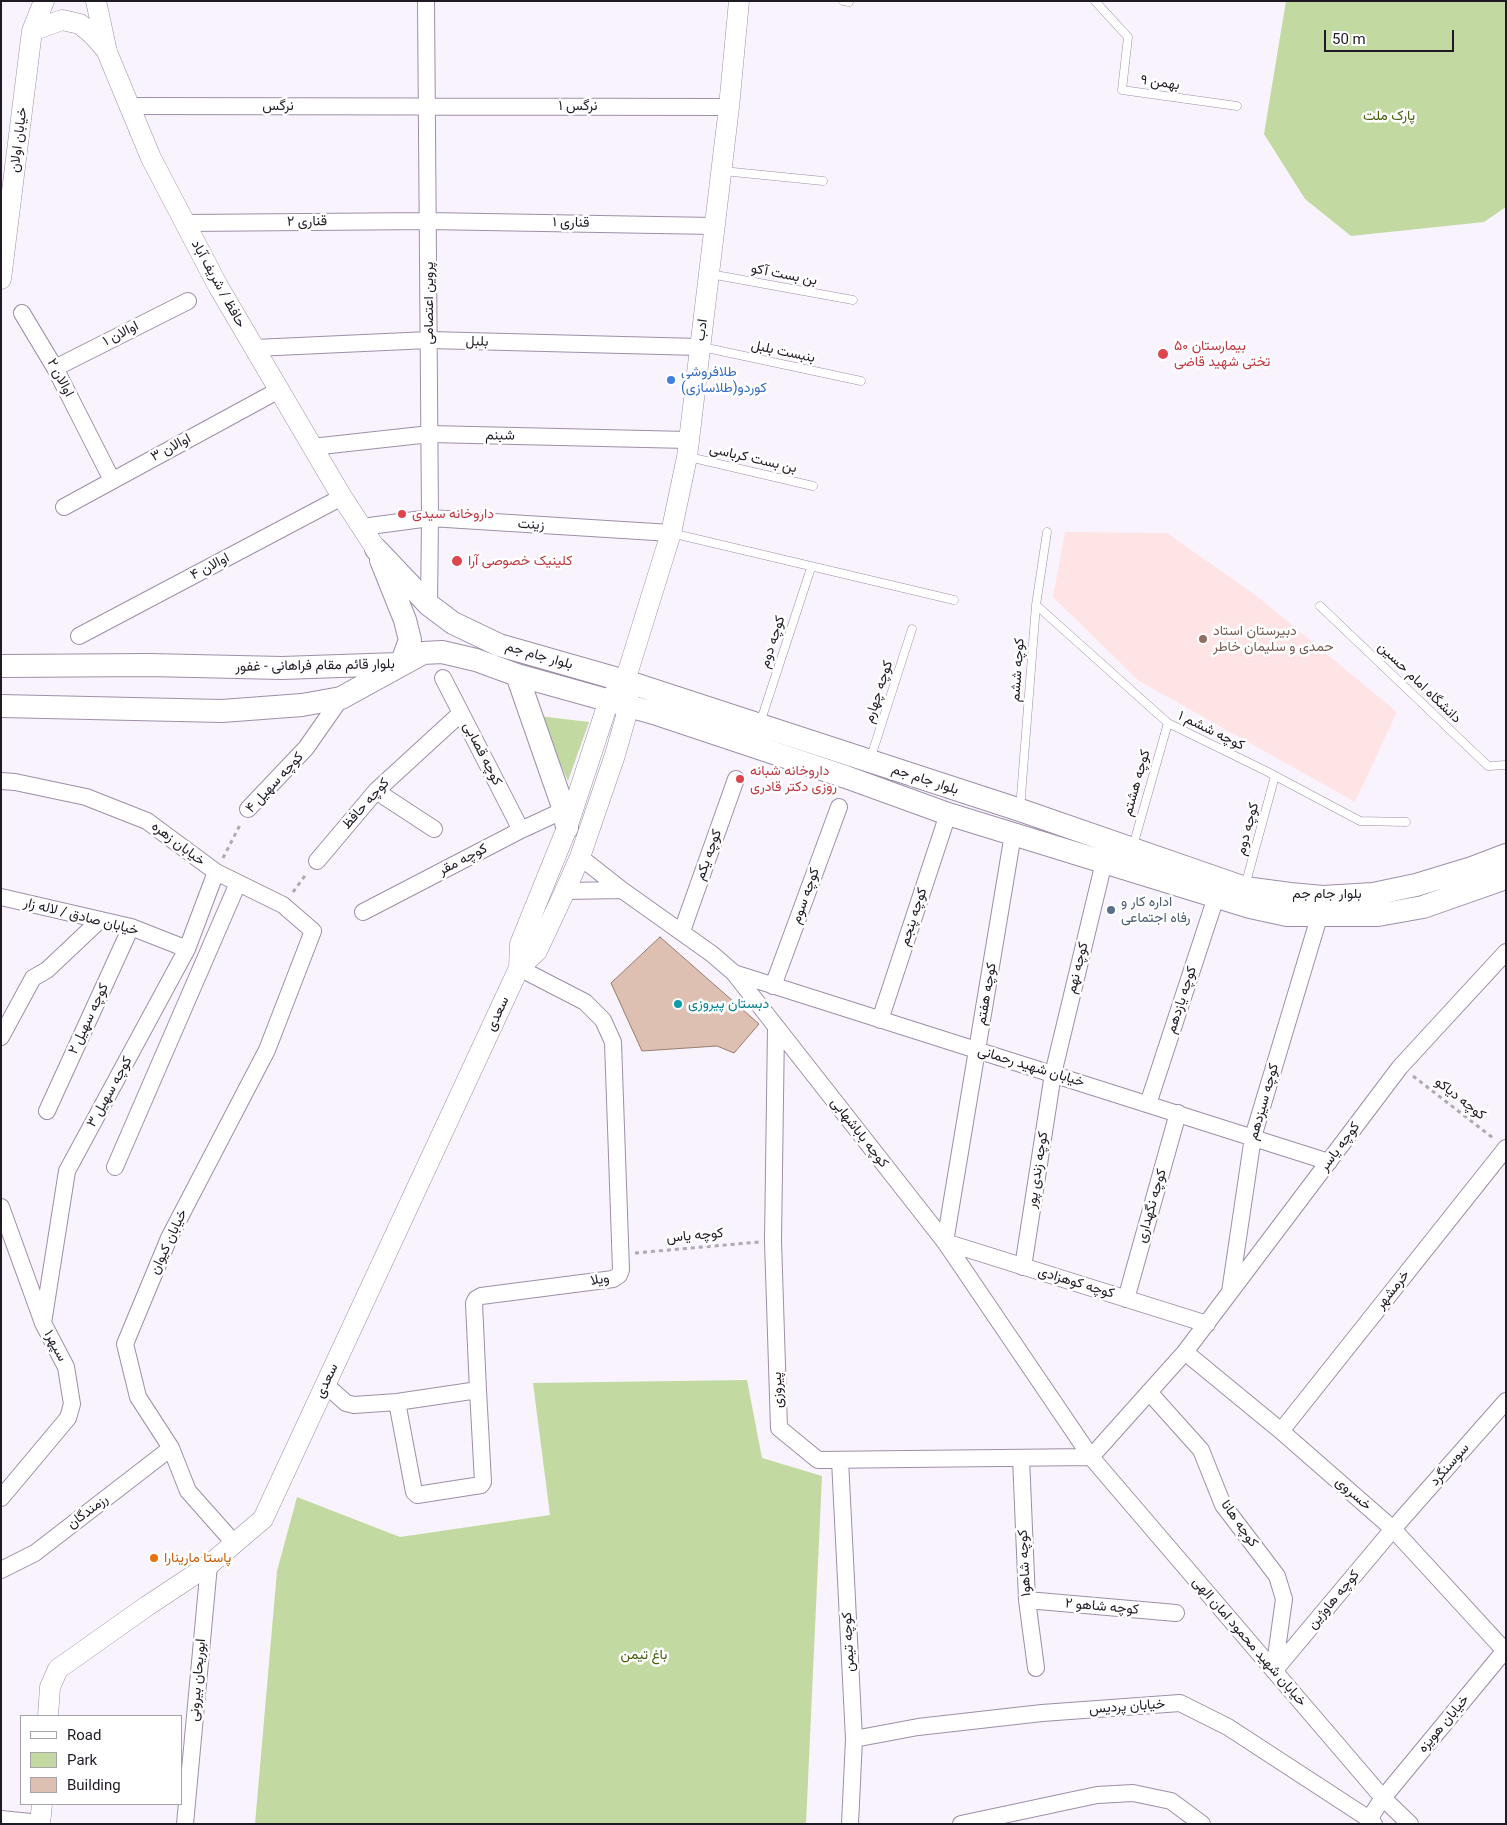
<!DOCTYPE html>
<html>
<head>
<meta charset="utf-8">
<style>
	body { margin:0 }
	#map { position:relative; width:1507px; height:1825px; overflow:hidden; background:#f9f3fd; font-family:Roboto,sans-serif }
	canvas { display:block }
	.frame { position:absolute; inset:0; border:2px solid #201a24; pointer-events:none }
	.legend { position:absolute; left:20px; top:1715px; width:162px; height:90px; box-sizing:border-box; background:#fff; border:1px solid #a6a3a7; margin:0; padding:6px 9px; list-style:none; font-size:15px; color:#201a24 }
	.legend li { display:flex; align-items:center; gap:10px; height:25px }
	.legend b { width:25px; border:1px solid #a6a3a7 }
	.scale { position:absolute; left:1324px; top:30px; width:130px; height:22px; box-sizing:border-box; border:2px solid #201a24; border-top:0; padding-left:6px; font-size:15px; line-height:18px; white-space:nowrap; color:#201a24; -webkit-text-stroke:4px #fff; paint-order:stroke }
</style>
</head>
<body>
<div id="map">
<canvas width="1507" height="1825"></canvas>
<div class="frame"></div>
<ul class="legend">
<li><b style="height:6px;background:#fff"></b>Road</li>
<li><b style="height:14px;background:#c2daa2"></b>Park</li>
<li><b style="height:14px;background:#dec0b2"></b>Building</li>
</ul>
<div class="scale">50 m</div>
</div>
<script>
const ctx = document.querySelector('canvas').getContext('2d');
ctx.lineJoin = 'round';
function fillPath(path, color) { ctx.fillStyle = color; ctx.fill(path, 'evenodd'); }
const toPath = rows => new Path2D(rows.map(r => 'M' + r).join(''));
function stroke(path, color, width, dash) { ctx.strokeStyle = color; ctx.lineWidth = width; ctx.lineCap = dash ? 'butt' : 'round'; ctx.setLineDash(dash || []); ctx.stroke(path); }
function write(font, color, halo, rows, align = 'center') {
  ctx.font = font + ' Roboto,Vazirmatn,sans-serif'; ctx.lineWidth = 5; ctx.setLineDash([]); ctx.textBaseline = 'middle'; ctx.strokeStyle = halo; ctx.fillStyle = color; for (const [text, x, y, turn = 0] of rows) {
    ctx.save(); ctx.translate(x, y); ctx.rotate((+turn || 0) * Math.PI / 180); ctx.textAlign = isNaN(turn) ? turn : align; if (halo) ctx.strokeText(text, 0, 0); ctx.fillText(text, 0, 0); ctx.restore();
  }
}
const education = toPath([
	[1065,532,1167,533,1258,597,1397,712,1355,802,1139,681,1053,597]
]);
const green = toPath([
	[1286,1,1506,1,1506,207,1484,222,1351,236,1305,199,1264,134],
	[539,716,589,722,568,781],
	[747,1380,762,1458,822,1476,806,1824,255,1824,277,1571,297,1497,400,1537,550,1515,533,1383]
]);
const building = toPath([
	[660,937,759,1024,734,1053,717,1046,642,1051,611,983,660,937]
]);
const path = toPath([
	[223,858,241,823],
	[293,892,307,873],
	[1413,1076,1493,1138],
	[635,1253,759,1242]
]);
const service = toPath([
	[843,1,849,2],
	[1095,1,1128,37,1122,90,1237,106],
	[723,171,823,181],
	[710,274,853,300],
	[702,347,861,381],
	[689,457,813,486],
	[671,533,954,600],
	[1036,605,1168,723,1266,771,1360,821,1406,822],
	[1320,606,1488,766,1506,765],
	[760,723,811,568],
	[870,760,912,629],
	[1020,809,1036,605,1047,532],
	[1133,846,1168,723],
	[1245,886,1275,776]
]);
const minor = toPath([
	[426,1,430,518,429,605],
	[130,106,729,107],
	[185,223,428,221,714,226],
	[22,313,55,368,112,480],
	[255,348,429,340,700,347],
	[55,368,188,301],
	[312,447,430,434,688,440],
	[64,507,279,390],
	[362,527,430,518,671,533],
	[79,636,342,497],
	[443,678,521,830],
	[1,781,15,782,86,797,147,821,216,872,283,905,313,931,267,1050,169,1238,125,1344,138,1397,171,1448,188,1491,235,1544],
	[376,791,434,829],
	[248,809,306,748,341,698],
	[1013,834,945,1242,1207,1324],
	[580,857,622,890,712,954,734,973,945,1242,1091,1457,1383,1798,1410,1824],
	[317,861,376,791,461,713],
	[565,891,622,890],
	[1,897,131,927,187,949],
	[363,912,521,830,564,810],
	[682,931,736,779],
	[734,973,1329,1162],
	[773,986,839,807],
	[880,1020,948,814],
	[776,1028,773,1241,779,1428,818,1460,1091,1457],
	[1,1037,33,978,47,970,100,920],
	[1148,1104,1216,897],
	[47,1111,131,927],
	[115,1167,238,883],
	[1,1207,43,1323,66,1367,72,1404,68,1418,1,1498],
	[1023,1267,1053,1074,1104,862],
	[1230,1292,1253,1137,1320,914],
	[1126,1299,1178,1113],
	[43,1323,67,1171,187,949,216,872],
	[1185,1352,1281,1431,1393,1529,1506,1652],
	[326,1385,346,1403,354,1405,397,1402,478,1390,474,1303,476,1299,481,1296,613,1279,619,1275,621,1270,613,1042,603,1020,585,1002,519,968],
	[1149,1392,1201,1450,1223,1505,1277,1576,1284,1599,1274,1671],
	[397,1402,414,1492,417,1495,481,1485,483,1482,478,1390],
	[1281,1431,1506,1148],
	[1091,1457,1185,1352,1400,1067,1506,952],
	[1021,1458,1027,1600,1036,1668],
	[840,1460,854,1739,850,1824],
	[1,1570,35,1553,171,1448],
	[1027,1600,1176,1613],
	[1274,1671,1393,1529,1506,1401],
	[854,1739,918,1727,1042,1713,1180,1703,1228,1727,1369,1819],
	[1,1819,40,1823],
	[185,1824,209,1565],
	[961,1824,1097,1795,1133,1793,1171,1801,1202,1824],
	[1374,1824,1369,1819,1383,1798,1506,1649]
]);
const tertiary = toPath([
	[96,1,107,52,151,158,218,286,342,497,376,549],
	[32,31,62,20,80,24,94,36,107,51],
	[1,279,32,31,44,1],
	[519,968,520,944,567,828,609,700,625,681,671,533,687,457,729,107,739,1],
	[48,1716,50,1687,58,1669,147,1606,209,1565,263,1519,519,968,537,951,565,891,580,857,615,755,629,706,627,691],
	[40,1824,42,1804]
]);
const secondary = toPath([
	[376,549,429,605,453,623,499,645,625,681,1020,810,1245,888,1290,894,1323,897,1373,894,1416,885,1472,868,1506,855],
	[381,560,405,620,410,640,401,664],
	[1,666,149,665,282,668,398,664],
	[517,675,564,810,567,828],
	[1,706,222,711,302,705,341,698,423,653,442,652,476,660,517,675,657,714,846,777,948,814,1250,907,1287,915,1378,915,1423,907,1506,878]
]);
const markers = [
	[1163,354,6,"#e0444e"],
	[671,380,5,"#3f7fe0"],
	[402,514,5,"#e0444e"],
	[457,561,6,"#e0444e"],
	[1203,639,5,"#8d6e63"],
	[740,779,5,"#e0444e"],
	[1111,910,5,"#5c6f8a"],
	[678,1004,5,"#0f9aa8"],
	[154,1558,5,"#e8710a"]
];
const streetNames = [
	["بهمن ۹",1160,83,8],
	["نرگس",278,106],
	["نرگس ۱",578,106],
	["خیابان اولان",19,140,-83],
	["قناری ۲",307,222,-1],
	["قناری ۱",571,223,1],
	["بن بست آکو",784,275,11],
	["حافظ / شریف آباد",218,284,61],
	["پروین اعتصامی",429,303,-90],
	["ادب",702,330,-82],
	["اوالان ۱",121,334,-27],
	["بلبل",477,342,1],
	["بنبست بلبل",783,352,12],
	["اوالان ۲",60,378,62],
	["شبنم",500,436,1],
	["اوالان ۳",171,448,-28],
	["بن بست کرباسی",753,459,13],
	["زینت",531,525,3],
	["اوالان ۴",210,567,-28],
	["کوچه دوم",773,642,-72],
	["بلوار جام جم",539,656,16],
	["بلوار قائم مقام فراهانی - غفور",315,666,-1],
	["کوچه ششم",1018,670,-86],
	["دانشگاه امام حسین",1419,683,44],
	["کوچه چهارم",879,692,-72],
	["کوچه ششم ۱",1211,731,26],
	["کوچه قصابی",482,754,63],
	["بلوار جام جم",925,780,18],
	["کوچه سهیل ۴",275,783,-47],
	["کوچه هشتم",1137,783,-74],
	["کوچه حافظ",366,804,-48],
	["کوچه دوم",1248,829,-75],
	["خیابان زهره",178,844,37],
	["کوچه یکم",709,855,-70],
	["کوچه مقر",463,860,-27],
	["بلوار جام جم",1327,894],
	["کوچه سوم",806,896,-70],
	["خیابان صادق / لاله زار",81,917,14],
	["کوچه پنجم",914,917,-72],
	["کوچه نهم",1078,968,-76],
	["کوچه هفتم",987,994,-80],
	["کوچه یازدهم",1182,1000,-72],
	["سعدی",498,1014,-65],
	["کوچه سهیل ۲",89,1019,-65],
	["خیابان شهید رحمانی",1031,1067,17],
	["کوچه سهیل ۳",110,1092,-61],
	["کوچه دیاکو",1460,1099,38],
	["کوچه سیزدهم",1264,1102,-74],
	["کوچه باباشهابی",859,1133,52],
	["کوچه یاسر",1340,1147,-53],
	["کوچه زندی پور",1038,1170,-81],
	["کوچه نگهداری",1152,1206,-74],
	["کوچه یاس",695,1236,-5],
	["خیابان کیوان",169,1242,-65],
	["ویلا",600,1280,-10],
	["کوچه کوهزادی",1076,1283,17],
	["خرمشهر",1393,1290,-52],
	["سپهر۱",55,1346,62],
	["سعدی",327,1381,-65],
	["پیروزی",778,1390,-92],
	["سوسنگرد",1450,1465,-49],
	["خسروی",1353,1494,41],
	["رزمندگان",88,1512,-37],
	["کوچه هانا",1239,1524,55],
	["کوچه شاهو۱",1025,1563,-93],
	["کوچه هاوژین",1334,1600,-50],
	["کوچه شاهو ۲",1102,1607,5],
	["کوچه تیمن",849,1642,-93],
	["خیابان شهید محمود امان الهی",1249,1642,49],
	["ابوریحان بیرونی",198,1680,-85],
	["خیابان پردیس",1127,1707,-4],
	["خیابان هویزه",1444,1724,-50]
];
const parkNames = [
	["پارک ملت",1389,116],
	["باغ تیمن",644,1655]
];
const healthNames = [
	["بیمارستان ۵۰",1174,346],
	["تختی شهید قاضی",1174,362],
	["داروخانه سیدی",412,514],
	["کلینیک خصوصی آرا",468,561],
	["داروخانه شبانه",750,771],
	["روزی دکتر قادری",750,787]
];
const shopNames = [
	["طلافروشی",681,372],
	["کوردو(طلاسازی)",681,388]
];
const educationNames = [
	["دبیرستان استاد",1213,631],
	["حمدی و سلیمان خاطر",1213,647]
];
const serviceNames = [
	["اداره کار و",1121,902],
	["رفاه اجتماعی",1121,918]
];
const cultureNames = [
	["دبستان پیروزی",688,1004]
];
const foodNames = [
	["پاستا مارینارا",164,1558]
];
fillPath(education, '#ffe4e6');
fillPath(green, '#c2daa2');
fillPath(building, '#dec0b2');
stroke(building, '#977c6e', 1);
stroke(service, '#9d8fa8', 9);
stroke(minor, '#9d8fa8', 18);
stroke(tertiary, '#9d8fa8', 21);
stroke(secondary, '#9d8fa8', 24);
stroke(path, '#afa9b3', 3, [4, 4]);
stroke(service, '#fff', 8);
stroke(minor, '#fff', 16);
stroke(tertiary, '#fff', 20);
stroke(secondary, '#fff', 22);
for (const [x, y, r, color] of markers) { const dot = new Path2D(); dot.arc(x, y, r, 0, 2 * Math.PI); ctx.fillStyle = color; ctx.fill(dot); stroke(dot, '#fff', 2); }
write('14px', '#201a24', '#fff', streetNames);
write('14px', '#455f0c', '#fff', parkNames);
write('14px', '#be3a42', '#fff', healthNames, 'left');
write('14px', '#366cbe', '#fff', shopNames, 'left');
write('14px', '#785e54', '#fff', educationNames, 'left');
write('14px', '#4e5e75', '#fff', serviceNames, 'left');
write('14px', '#0d838f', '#fff', cultureNames, 'left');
write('14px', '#c56008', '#fff', foodNames, 'left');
</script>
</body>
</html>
